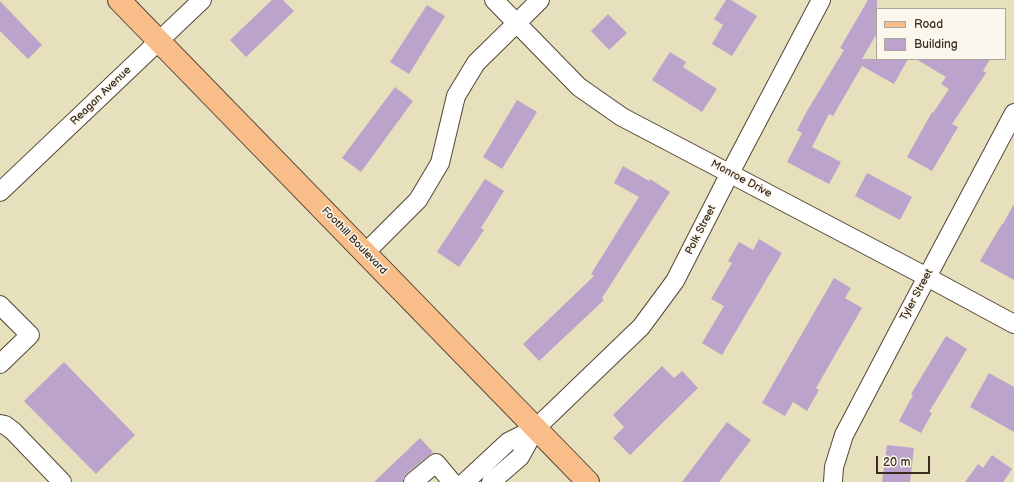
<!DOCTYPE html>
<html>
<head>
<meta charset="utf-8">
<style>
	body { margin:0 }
	#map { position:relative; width:1014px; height:482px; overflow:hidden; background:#e7e0bd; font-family:"Balsamiq Sans",sans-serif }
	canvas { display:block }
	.legend { position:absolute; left:876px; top:8px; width:130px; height:52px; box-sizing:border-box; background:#fbf7ec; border:1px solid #aea59a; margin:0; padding:5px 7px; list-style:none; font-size:12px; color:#3b2a1e }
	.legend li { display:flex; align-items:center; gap:8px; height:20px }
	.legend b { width:20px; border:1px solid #aea59a }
	.scale { position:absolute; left:876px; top:456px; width:54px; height:18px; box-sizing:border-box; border:2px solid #3b2a1e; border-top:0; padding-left:5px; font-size:12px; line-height:14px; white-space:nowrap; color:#3b2a1e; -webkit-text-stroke:3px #fbf7ec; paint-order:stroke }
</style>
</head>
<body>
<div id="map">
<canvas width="1014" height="482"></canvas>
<ul class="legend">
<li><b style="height:5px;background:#f8bd88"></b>Road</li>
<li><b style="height:11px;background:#bba3cb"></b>Building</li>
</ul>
<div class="scale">20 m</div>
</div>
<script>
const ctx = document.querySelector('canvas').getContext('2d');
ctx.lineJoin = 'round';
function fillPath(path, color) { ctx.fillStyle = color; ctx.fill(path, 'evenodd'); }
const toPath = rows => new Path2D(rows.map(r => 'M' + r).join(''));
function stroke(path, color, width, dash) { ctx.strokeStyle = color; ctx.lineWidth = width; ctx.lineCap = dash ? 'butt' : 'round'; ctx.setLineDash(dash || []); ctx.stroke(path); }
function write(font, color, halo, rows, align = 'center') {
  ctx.font = font + ' "Balsamiq Sans",sans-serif'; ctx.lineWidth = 3; ctx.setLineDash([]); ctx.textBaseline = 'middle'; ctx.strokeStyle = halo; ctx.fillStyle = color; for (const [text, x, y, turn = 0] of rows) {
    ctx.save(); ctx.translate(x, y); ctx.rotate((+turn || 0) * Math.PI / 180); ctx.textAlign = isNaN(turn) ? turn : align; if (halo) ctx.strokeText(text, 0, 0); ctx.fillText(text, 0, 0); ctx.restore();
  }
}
const building = toPath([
	[272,0,283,0,294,11,246,57,230,40],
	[726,0,731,0,757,16,732,56,712,44,723,25,714,19],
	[868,0,877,0,877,33,862,59,908,59,894,84,862,66,833,116,829,114,812,147,841,162,829,184,787,162,802,133,797,130,807,111,844,50,840,48],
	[0,1,42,45,28,59,0,31],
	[427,5,445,16,409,74,390,62],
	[608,14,627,33,609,50,591,31],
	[670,52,686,62,683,67,717,89,702,112,652,80],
	[916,59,990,59,983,71,986,73,952,124,958,127,932,171,907,157,932,112,933,113,949,89,941,84,946,77],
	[395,87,413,101,361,172,342,158],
	[517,100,537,112,502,169,483,157],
	[623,166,649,181,650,179,670,192,602,298,604,300,539,361,523,344,594,276,591,274,639,197,614,183],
	[867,173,912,197,900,220,855,196],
	[485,179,504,191,481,228,484,230,459,267,437,252],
	[1014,204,1014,280,980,261,1002,224,1003,224],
	[759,239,782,253,722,355,702,343,724,306,711,299,732,263,728,261,739,242,753,250],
	[834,278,851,288,845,298,862,308,816,388,819,390,807,411,793,402,785,416,762,403],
	[946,336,967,349,929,412,932,413,921,433,899,421,913,395,911,394],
	[64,362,135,435,96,474,24,401],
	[662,366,674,378,682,371,698,388,630,455,613,438,624,427,613,415],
	[989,373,1014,387,1014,432,970,407],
	[727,422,751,440,719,482,682,482],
	[420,438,433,452,406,474,403,478,403,482,374,482],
	[887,445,914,448,910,482,882,482],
	[992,455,1012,469,1004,481,1004,482,965,482,978,464,983,468]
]);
const minor = toPath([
	[494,0,579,87,622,117,927,277,1014,324],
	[0,192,202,0],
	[365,253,418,200,440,163,456,96,476,63,540,0],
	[0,305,30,335,0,364],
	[0,424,5,425,13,431,62,482],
	[413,482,436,463,452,482],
	[465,482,508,442,536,428,641,327,675,281,730,173,821,0],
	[491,482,520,457,536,428],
	[833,482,834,467,844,435,927,277,1014,113]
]);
const major = toPath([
	[119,0,588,482]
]);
const streetNames = [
	["Reagan Avenue",101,96,-44],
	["Monroe Drive",741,179,28],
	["Polk Street",701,230,-63],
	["Foothill Boulevard",354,241,46],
	["Tyler Street",917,295,-62]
];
fillPath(building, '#bba3cb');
stroke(minor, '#554536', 20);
stroke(major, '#554536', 24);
stroke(minor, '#fff', 18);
stroke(major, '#f8bd88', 22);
write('11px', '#3b2a1e', '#fbf7ec', streetNames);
</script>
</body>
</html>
